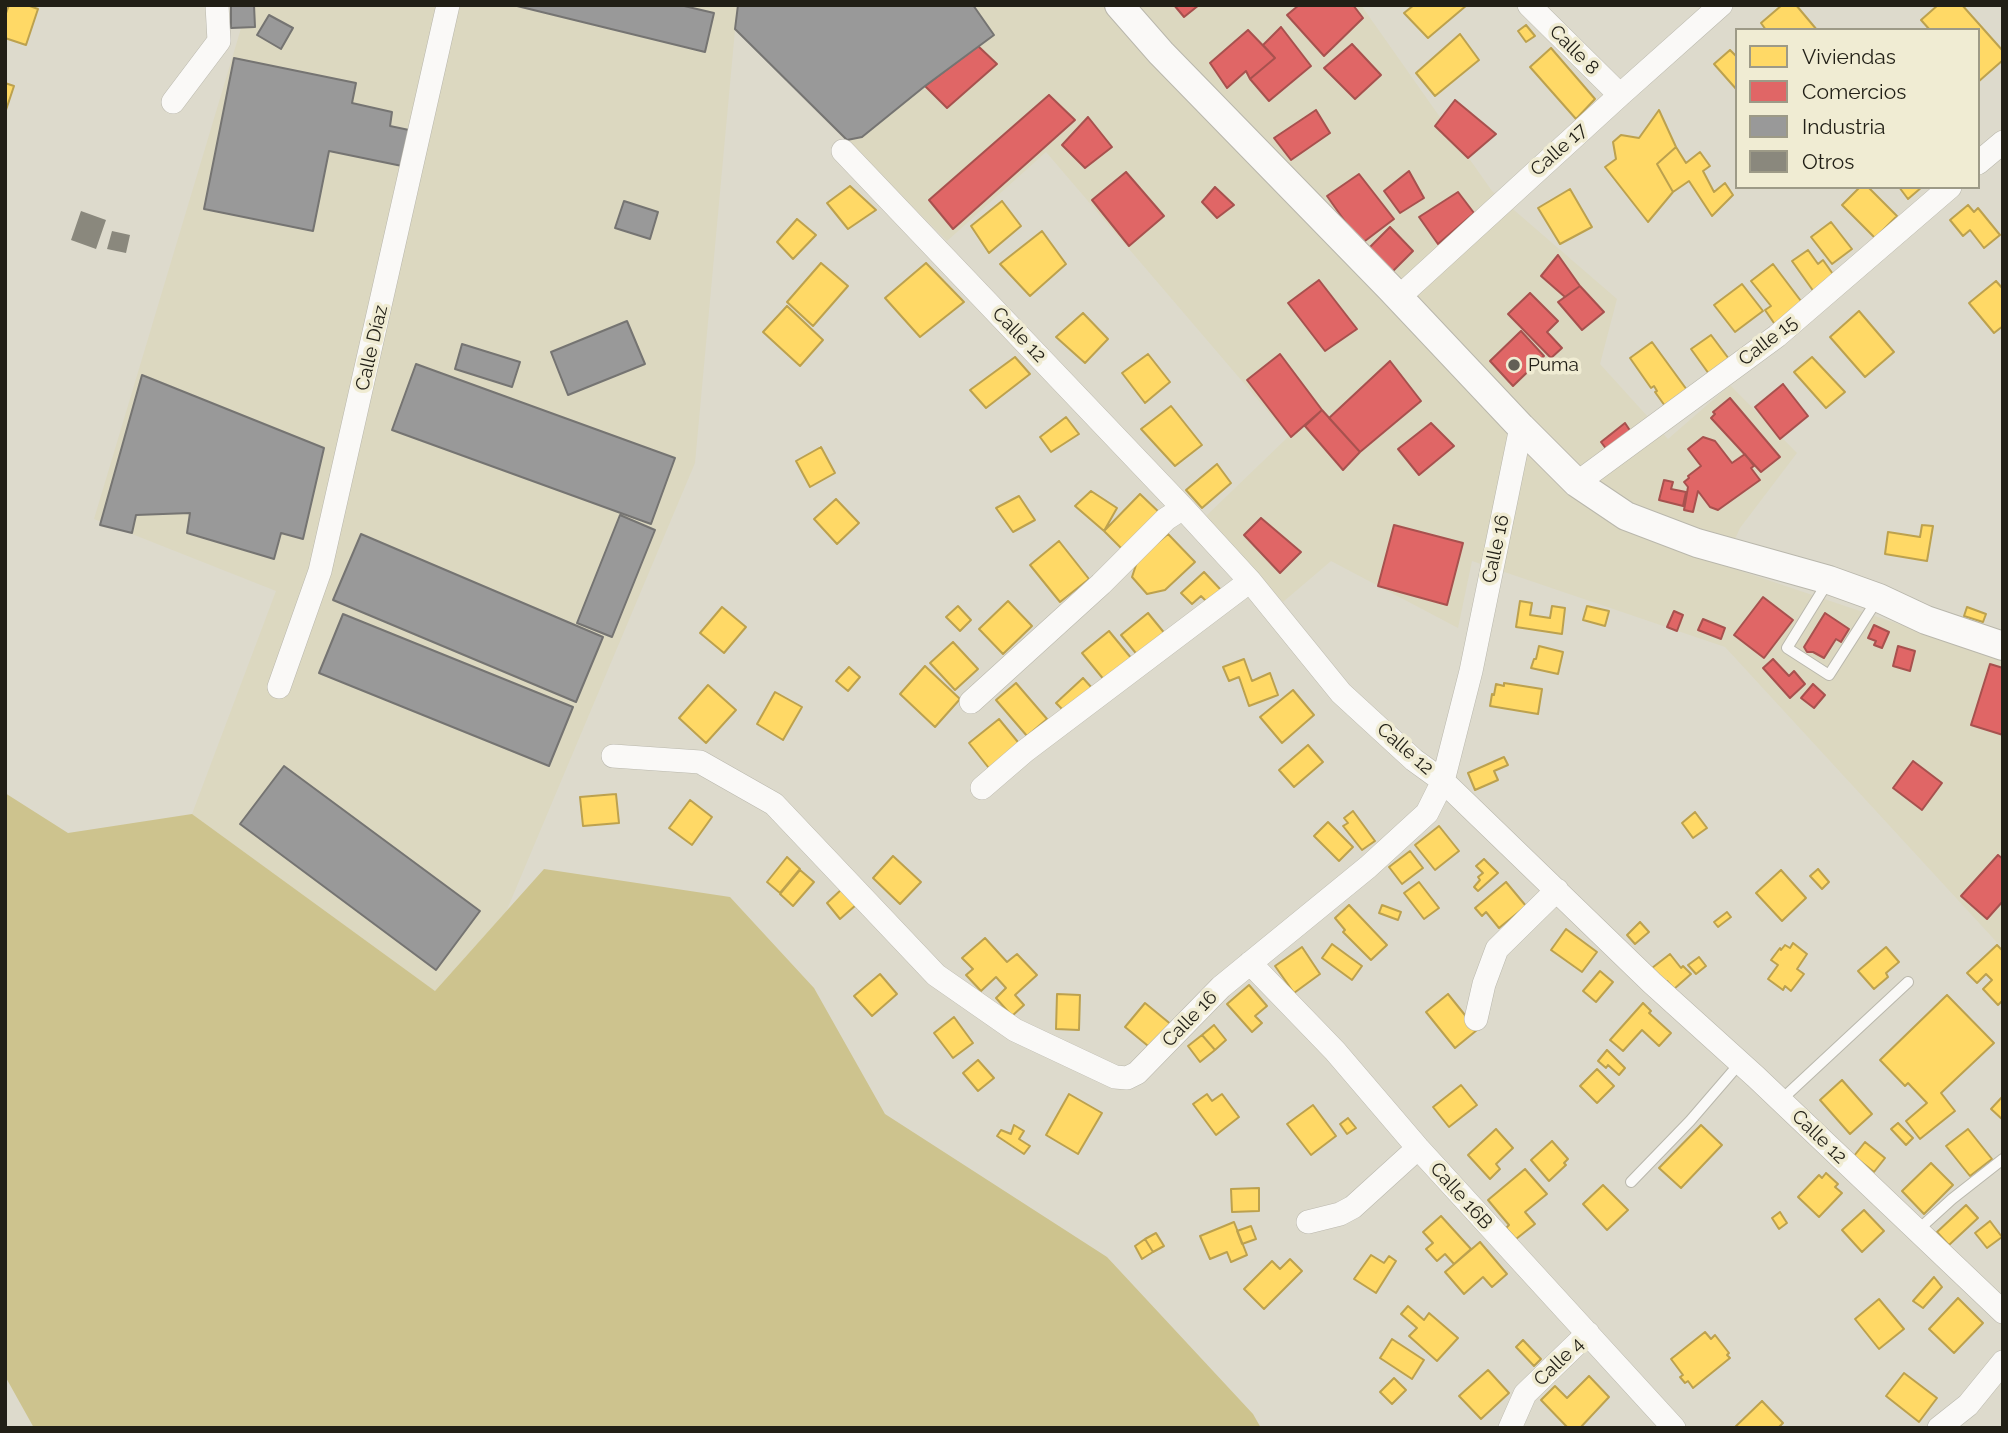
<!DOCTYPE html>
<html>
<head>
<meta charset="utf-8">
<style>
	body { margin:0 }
	#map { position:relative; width:2008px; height:1433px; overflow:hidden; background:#dddacc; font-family:Raleway,sans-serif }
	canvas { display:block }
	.frame { position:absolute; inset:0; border:7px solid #211f16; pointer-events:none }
	.legend { position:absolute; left:1735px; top:28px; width:245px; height:161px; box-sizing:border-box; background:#f0ecd3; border:2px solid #9d9a87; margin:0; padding:9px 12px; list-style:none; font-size:21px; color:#211f16 }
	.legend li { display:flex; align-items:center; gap:14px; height:35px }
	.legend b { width:35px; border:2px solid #9d9a87 }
</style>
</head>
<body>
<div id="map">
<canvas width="2008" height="1433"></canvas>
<div class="frame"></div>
<ul class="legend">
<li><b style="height:19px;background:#ffd966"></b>Viviendas</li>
<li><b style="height:19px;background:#e06666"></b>Comercios</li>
<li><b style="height:19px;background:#999"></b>Industria</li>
<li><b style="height:19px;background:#8a887d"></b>Otros</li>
</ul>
</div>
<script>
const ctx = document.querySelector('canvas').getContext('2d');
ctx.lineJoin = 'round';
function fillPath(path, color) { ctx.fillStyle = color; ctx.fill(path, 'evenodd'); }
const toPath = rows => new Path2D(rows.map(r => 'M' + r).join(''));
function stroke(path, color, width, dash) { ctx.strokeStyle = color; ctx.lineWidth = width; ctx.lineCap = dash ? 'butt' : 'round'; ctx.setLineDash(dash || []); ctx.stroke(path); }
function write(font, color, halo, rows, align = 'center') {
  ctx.font = font + ' Raleway,sans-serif'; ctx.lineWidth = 7; ctx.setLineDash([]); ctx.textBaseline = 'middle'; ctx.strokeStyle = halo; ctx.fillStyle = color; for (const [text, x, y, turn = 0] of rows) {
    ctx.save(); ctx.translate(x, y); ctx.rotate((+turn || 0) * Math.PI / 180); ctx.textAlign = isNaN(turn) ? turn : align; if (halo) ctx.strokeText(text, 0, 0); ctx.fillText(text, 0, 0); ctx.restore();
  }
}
const built = toPath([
	[248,5,1361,5,1492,191,1617,299,1600,364,1668,439,1730,385,1797,453,1740,528,1723,565,2003,659,2003,949,1725,647,1472,561,1458,628,1331,561,1283,602,1205,517,1289,436,1046,152,947,241,735,30,695,463,506,912,435,991,192,814,276,591,94,519]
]);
const forest = toPath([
	[5,793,68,833,192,814,435,991,544,869,730,897,814,988,885,1114,1107,1257,1253,1414,1261,1428,34,1428,5,1376]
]);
const homes = toPath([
	[9,5,27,5,38,9,26,45,5,38,5,16,9,5],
	[1414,5,1467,5,1428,38,1404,13,1414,5],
	[1782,5,1796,5,1817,30,1766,30,1761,23,1782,5],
	[1938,5,1962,5,2003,51,2003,60,1978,82,1978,30,1930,30,1921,20,1938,5],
	[1526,25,1535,36,1526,42,1518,31,1526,25],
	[1460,34,1479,60,1435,96,1416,73,1460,34],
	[1551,48,1595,99,1576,119,1530,67,1551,48],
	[1730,50,1737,57,1737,90,1714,64,1730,50],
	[5,83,14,86,5,113,5,83],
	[1659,110,1676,147,1657,164,1673,192,1648,222,1605,167,1616,159,1613,142,1621,135,1639,138,1659,110],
	[1676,147,1686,163,1700,152,1710,166,1703,171,1714,192,1725,183,1733,195,1712,216,1689,181,1673,192,1657,164,1676,147],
	[850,186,876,210,848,229,827,203,850,186],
	[1860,187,1868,187,1897,216,1875,238,1842,205,1860,187],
	[1899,187,1922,187,1908,199,1899,187],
	[1570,189,1592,227,1560,244,1538,208,1570,189],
	[1002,201,1021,226,989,253,971,226,1002,201],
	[1968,205,1974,212,1978,208,2000,235,1984,248,1970,230,1963,236,1950,220,1968,205],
	[797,219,816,235,793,259,777,242,797,219],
	[1831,222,1852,249,1832,264,1811,237,1831,222],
	[1042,231,1066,264,1030,296,1000,264,1042,231],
	[1808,250,1818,264,1823,260,1835,277,1814,292,1792,261,1808,250],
	[821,263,848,286,813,326,787,302,821,263],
	[926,263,964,302,920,337,885,298,926,263],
	[1773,264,1804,305,1776,326,1765,310,1771,306,1751,281,1773,264],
	[1996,281,2003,289,2003,326,1994,333,1969,303,1996,281],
	[1742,284,1763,311,1735,332,1714,305,1742,284],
	[787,306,823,340,800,366,763,332,787,306],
	[1859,311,1894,352,1865,377,1830,337,1859,311],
	[1083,313,1108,339,1085,363,1056,337,1083,313],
	[1711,335,1729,359,1709,374,1691,349,1711,335],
	[1652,342,1687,390,1665,406,1655,392,1657,391,1654,386,1651,388,1630,358,1652,342],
	[1148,354,1170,382,1145,403,1122,373,1148,354],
	[1015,357,1030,374,986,408,970,390,1015,357],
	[1812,357,1845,392,1826,408,1794,372,1812,357],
	[1171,406,1202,445,1175,466,1141,429,1171,406],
	[1066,417,1079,434,1051,452,1040,437,1066,417],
	[821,447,835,473,810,487,796,461,821,447],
	[1217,464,1231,483,1202,508,1186,490,1217,464],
	[1091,491,1117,508,1104,531,1075,506,1091,491],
	[1140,494,1162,515,1124,551,1104,531,1140,494],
	[1019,496,1035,520,1013,532,996,508,1019,496],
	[836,499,859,523,837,544,814,519,836,499],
	[1922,525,1933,526,1927,561,1885,554,1888,532,1920,537,1922,525],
	[1168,534,1195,562,1165,590,1147,594,1132,577,1138,559,1168,534],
	[1059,541,1089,579,1060,602,1030,565,1059,541],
	[1204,572,1221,590,1207,602,1201,596,1192,604,1181,593,1204,572],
	[1008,601,1032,626,1003,654,979,629,1008,601],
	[1520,601,1532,603,1530,615,1550,618,1552,606,1565,608,1562,634,1516,627,1520,601],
	[958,606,971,620,960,631,946,617,958,606],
	[1587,606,1609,611,1605,626,1583,620,1587,606],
	[722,607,746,627,724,653,700,633,722,607],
	[1967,607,1986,614,1983,622,1964,616,1967,607],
	[1148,613,1166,635,1139,657,1121,635,1148,613],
	[1109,631,1132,659,1105,681,1082,653,1109,631],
	[953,642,978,669,955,690,930,663,953,642],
	[1539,646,1563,652,1558,674,1531,668,1534,659,1536,659,1539,646],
	[1244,659,1252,681,1270,673,1278,695,1249,706,1239,677,1229,681,1223,667,1244,659],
	[925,666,960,699,935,727,900,694,925,666],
	[849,667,860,677,848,691,836,681,849,667],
	[1083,678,1092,688,1066,713,1056,703,1083,678],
	[1016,683,1047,719,1027,736,996,700,1016,683],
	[1504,683,1542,689,1538,714,1490,706,1492,694,1494,695,1496,684,1504,686,1504,683],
	[708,685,736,710,706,743,679,718,708,685],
	[1293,690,1314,715,1282,743,1260,717,1293,690],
	[775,692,802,707,783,740,757,724,775,692],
	[999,719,1022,747,992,772,969,743,999,719],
	[1308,745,1323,762,1294,787,1279,770,1308,745],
	[1504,757,1508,765,1494,771,1498,780,1475,790,1468,773,1504,757],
	[616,794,619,823,583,826,580,797,616,794],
	[690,800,712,817,692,845,669,828,690,800],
	[1353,811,1375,841,1362,850,1343,826,1348,823,1344,818,1353,811],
	[1695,812,1707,828,1693,838,1682,823,1695,812],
	[1328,822,1353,847,1339,861,1314,836,1328,822],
	[1439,826,1459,851,1435,870,1415,845,1439,826],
	[1410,851,1423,868,1402,884,1389,867,1410,851],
	[893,856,921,882,900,904,873,878,893,856],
	[787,857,800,869,780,893,767,882,787,857],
	[1484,859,1498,873,1478,891,1474,887,1480,880,1478,877,1483,873,1476,866,1484,859],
	[1818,869,1829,882,1822,889,1810,876,1818,869],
	[800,870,814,882,793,906,780,894,800,870],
	[1781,870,1806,898,1782,921,1756,893,1781,870],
	[1419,882,1439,908,1424,919,1404,893,1419,882],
	[1506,882,1526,906,1499,928,1486,912,1482,916,1475,908,1506,882],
	[843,888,856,905,840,919,827,903,843,888],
	[1349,905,1387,945,1371,960,1343,932,1345,930,1335,918,1349,905],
	[1382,905,1401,912,1398,920,1379,913,1382,905],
	[1727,912,1731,917,1718,927,1714,922,1727,912],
	[1640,922,1649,932,1635,944,1627,935,1640,922],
	[1566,929,1597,952,1582,972,1551,950,1566,929],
	[985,938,1007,962,1017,954,1037,975,1015,995,1024,1005,1012,1016,996,998,1006,988,996,977,981,991,966,975,973,969,962,958,985,938],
	[1793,943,1807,954,1797,969,1804,974,1791,991,1785,986,1783,990,1768,979,1778,965,1771,960,1780,948,1781,950,1785,945,1790,948,1793,943],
	[1332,944,1362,966,1352,980,1322,958,1332,944],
	[1997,945,2003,951,2003,1000,1998,1005,1983,989,1992,980,1986,974,1977,983,1967,973,1997,945],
	[1302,947,1320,974,1294,993,1275,966,1302,947],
	[1886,947,1899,962,1886,973,1888,977,1874,989,1858,971,1886,947],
	[1670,954,1681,968,1683,966,1691,974,1674,989,1667,981,1663,984,1652,968,1670,954],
	[1699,957,1706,966,1696,974,1688,965,1699,957],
	[1600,971,1613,982,1596,1002,1583,991,1600,971],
	[880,974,897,994,872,1016,854,996,880,974],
	[1249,985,1267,1006,1255,1016,1262,1023,1252,1032,1227,1004,1249,985],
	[1057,994,1080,995,1079,1030,1056,1029,1057,994],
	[1448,994,1477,1030,1455,1048,1426,1012,1448,994],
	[1947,995,1994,1043,1941,1093,1955,1111,1920,1139,1906,1121,1927,1103,1908,1083,1905,1086,1880,1060,1947,995],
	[1145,1003,1173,1026,1153,1050,1125,1027,1145,1003],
	[1643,1003,1651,1011,1649,1013,1671,1033,1659,1046,1642,1030,1623,1051,1610,1040,1643,1003],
	[954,1017,973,1043,953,1058,934,1033,954,1017],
	[1214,1025,1226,1040,1215,1050,1202,1035,1214,1025],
	[1202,1035,1215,1050,1200,1062,1188,1046,1202,1035],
	[1607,1050,1625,1068,1619,1075,1608,1065,1606,1068,1598,1061,1607,1050],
	[978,1060,994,1078,978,1091,963,1073,978,1060],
	[1597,1069,1614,1086,1597,1103,1580,1086,1597,1069],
	[1842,1080,1872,1114,1850,1134,1820,1100,1842,1080],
	[1461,1085,1477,1105,1449,1127,1433,1107,1461,1085],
	[1069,1094,1102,1113,1078,1154,1046,1135,1069,1094],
	[1207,1094,1212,1101,1222,1094,1239,1117,1216,1135,1193,1104,1207,1094],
	[2003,1096,2003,1120,1991,1109,2003,1096],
	[1313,1105,1336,1136,1311,1155,1287,1124,1313,1105],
	[1348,1118,1356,1128,1347,1134,1340,1124,1348,1118],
	[1898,1123,1913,1138,1906,1145,1891,1129,1898,1123],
	[1014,1125,1024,1131,1019,1139,1030,1146,1024,1154,997,1136,1001,1130,1011,1134,1014,1125],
	[1701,1125,1722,1145,1681,1188,1659,1168,1701,1125],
	[1496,1129,1513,1148,1496,1164,1500,1169,1490,1179,1468,1155,1496,1129],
	[1968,1129,1992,1159,1970,1176,1946,1146,1968,1129],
	[1552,1141,1568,1159,1564,1163,1566,1165,1549,1181,1531,1160,1552,1141],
	[1865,1142,1885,1158,1874,1172,1854,1156,1865,1142],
	[1931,1163,1953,1185,1924,1214,1902,1191,1931,1163],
	[1525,1169,1547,1194,1525,1212,1535,1224,1516,1239,1506,1228,1509,1225,1488,1200,1525,1169],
	[1826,1173,1838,1184,1835,1187,1842,1193,1819,1217,1798,1197,1819,1175,1822,1178,1826,1173],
	[1603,1185,1628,1210,1607,1230,1583,1204,1603,1185],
	[1259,1188,1259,1211,1232,1212,1231,1189,1259,1188],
	[1966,1205,1978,1218,1949,1245,1937,1232,1966,1205],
	[1864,1210,1884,1231,1862,1252,1842,1230,1864,1210],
	[1780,1212,1787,1223,1779,1229,1772,1218,1780,1212],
	[1441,1216,1471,1249,1454,1264,1445,1254,1437,1261,1426,1249,1433,1243,1423,1232,1441,1216],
	[1990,1221,2002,1237,1987,1248,1975,1233,1990,1221],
	[1234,1222,1247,1255,1231,1262,1227,1252,1210,1259,1200,1236,1234,1222],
	[1251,1226,1256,1239,1242,1244,1237,1231,1251,1226],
	[1156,1233,1164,1246,1153,1252,1145,1239,1156,1233],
	[1145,1239,1153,1252,1142,1259,1135,1246,1145,1239],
	[1480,1242,1507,1274,1492,1287,1483,1277,1464,1294,1445,1272,1480,1242],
	[1371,1255,1384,1263,1389,1256,1396,1261,1376,1293,1354,1279,1371,1255],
	[1290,1259,1302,1271,1264,1309,1244,1289,1272,1261,1280,1269,1290,1259],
	[1934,1277,1942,1287,1923,1308,1913,1301,1934,1277],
	[1958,1298,1983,1323,1954,1353,1929,1329,1958,1298],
	[1879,1299,1904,1329,1879,1349,1855,1319,1879,1299],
	[1408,1306,1424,1320,1429,1313,1458,1338,1437,1361,1409,1336,1417,1328,1401,1314,1408,1306],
	[1705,1332,1711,1339,1715,1335,1729,1353,1727,1355,1730,1358,1693,1388,1688,1381,1685,1383,1680,1377,1683,1375,1671,1359,1705,1332],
	[1392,1339,1424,1360,1412,1379,1380,1358,1392,1339],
	[1523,1340,1541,1359,1534,1366,1516,1347,1523,1340],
	[1488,1370,1509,1393,1481,1419,1459,1396,1488,1370],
	[1904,1373,1937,1398,1919,1422,1886,1396,1904,1373],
	[1589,1376,1609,1397,1580,1428,1568,1428,1541,1400,1555,1386,1567,1398,1589,1376],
	[1394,1378,1406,1390,1392,1404,1380,1392,1394,1378],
	[1762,1401,1783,1423,1778,1428,1734,1428,1762,1401]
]);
const shops = toPath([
	[1174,5,1199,5,1184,17,1174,5],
	[1299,5,1353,5,1363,18,1324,56,1287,15,1299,5],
	[1281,27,1311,66,1269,101,1250,79,1275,58,1263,45,1281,27],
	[1248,30,1275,58,1250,79,1246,71,1227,88,1210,63,1248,30],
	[1352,44,1381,75,1355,99,1324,68,1352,44],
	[978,46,997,64,947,108,925,86,978,46],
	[1049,95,1075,120,953,229,929,200,1049,95],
	[1455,100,1496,134,1468,158,1435,126,1455,100],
	[1316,110,1330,133,1291,160,1274,138,1316,110],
	[1088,117,1112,147,1085,168,1062,145,1088,117],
	[1409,171,1424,198,1400,213,1384,191,1409,171],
	[1126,172,1164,216,1129,246,1092,200,1126,172],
	[1359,174,1394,219,1361,244,1327,196,1359,174],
	[1215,187,1234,205,1217,218,1202,202,1215,187],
	[1458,192,1474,213,1438,244,1419,217,1458,192],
	[1390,227,1413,251,1392,272,1369,248,1390,227],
	[1558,255,1580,286,1565,297,1541,276,1558,255],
	[1319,280,1357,329,1325,351,1288,303,1319,280],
	[1580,286,1604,312,1582,330,1558,302,1580,286],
	[1530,293,1558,321,1547,332,1562,348,1551,358,1508,314,1530,293],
	[1521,331,1544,356,1513,386,1490,361,1521,331],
	[1280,354,1322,410,1291,437,1247,380,1280,354],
	[1390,361,1421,401,1360,452,1329,418,1390,361],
	[1783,384,1808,416,1780,439,1755,407,1783,384],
	[1730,398,1780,457,1761,472,1711,418,1715,414,1713,412,1730,398],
	[1322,410,1360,452,1343,470,1305,426,1322,410],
	[1431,423,1454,446,1419,475,1398,449,1431,423],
	[1625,423,1631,432,1607,450,1601,442,1625,423],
	[1703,437,1715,441,1732,463,1745,454,1754,466,1751,468,1760,480,1718,510,1710,507,1698,491,1693,512,1684,510,1688,487,1684,482,1689,478,1688,476,1701,466,1688,449,1703,437],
	[1664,480,1673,482,1671,489,1686,492,1683,506,1659,500,1664,480],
	[1261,518,1301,552,1280,573,1244,535,1261,518],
	[1394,525,1463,543,1447,605,1378,586,1394,525],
	[1763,597,1793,620,1764,658,1734,635,1763,597],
	[1674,611,1683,615,1677,631,1667,627,1674,611],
	[1825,613,1849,629,1841,642,1836,639,1824,658,1813,652,1807,652,1804,647,1825,613],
	[1703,619,1725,628,1721,639,1698,630,1703,619],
	[1874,625,1889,632,1882,648,1874,645,1876,641,1868,638,1874,625],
	[1898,646,1915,651,1910,671,1893,666,1898,646],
	[1773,659,1789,676,1794,671,1805,684,1790,698,1763,668,1773,659],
	[1990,664,2003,668,2003,735,1971,725,1990,664],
	[1813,684,1825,695,1814,708,1801,698,1813,684],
	[1913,761,1942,783,1922,810,1893,788,1913,761],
	[1998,855,2003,859,2003,901,1987,919,1961,896,1998,855]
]);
const industry = toPath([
	[231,5,254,5,255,27,231,28,231,5],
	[513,5,680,5,714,13,705,52,513,5],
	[738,5,973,5,994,35,925,86,862,137,847,140,735,29,738,5],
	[269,15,293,28,281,49,257,35,269,15],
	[234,58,356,83,352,103,392,112,390,126,409,130,402,166,329,151,313,231,204,209,234,58],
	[624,201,658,212,650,239,615,228,624,201],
	[627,321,645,364,568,395,551,352,627,321],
	[462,344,520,362,512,387,455,369,462,344],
	[416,364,675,458,651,524,392,430,416,364],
	[142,375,324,448,303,539,281,533,274,559,187,533,190,513,136,515,132,533,100,525,142,375],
	[620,515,655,530,612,637,577,623,620,515],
	[361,534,603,637,576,702,333,600,361,534],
	[343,614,573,707,549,766,319,673,343,614],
	[284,766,480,911,436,970,240,824,284,766]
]);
const building = toPath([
	[81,211,106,220,96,249,71,240],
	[112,231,130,235,126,253,107,249]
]);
const service = toPath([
	[1829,580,1787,648,1829,675,1877,600],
	[1780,1101,1908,982],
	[1631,1182,1690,1121,1740,1063],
	[1918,1230,1952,1199,2003,1159]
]);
const minor = toPath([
	[1529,5,1620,95],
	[173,102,219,41,217,5],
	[843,151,1183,508,1250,581,1341,693,1414,760,1443,781,1652,983,1756,1077,2003,1312],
	[1978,163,2003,142],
	[1399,297,1620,95,1721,5],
	[1577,483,1777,336,1950,187],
	[279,687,320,571,448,5],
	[971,702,1101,584,1166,519,1183,508],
	[613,756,700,762,774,804,936,975,1015,1030,1115,1077,1127,1078,1137,1073,1221,987,1368,867,1427,813,1443,781,1471,671,1521,427],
	[982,788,1025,751,1250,581],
	[1250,963,1335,1051,1418,1148,1674,1428],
	[1476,1019,1484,984,1497,949,1557,890],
	[1308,1222,1340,1214,1353,1207,1418,1148],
	[1510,1428,1525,1394,1588,1333],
	[1939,1428,1968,1405,2003,1362]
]);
const tertiary = toPath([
	[1119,5,1161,53,1390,288,1521,427,1577,483,1626,516,1697,543,1829,580,1879,598,1926,620,2003,646]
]);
const markers = [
	[1514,365,7,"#636056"]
];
const streetNames = [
	["Calle 8",1574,50,45],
	["Calle 17",1559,150,-42],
	["Calle 12",1019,335,46],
	["Calle 15",1768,341,-38],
	["Calle Díaz",372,348,-77],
	["Calle 16",1496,549,-78],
	["Calle 12",1405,749,41],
	["Calle 16",1190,1019,-46],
	["Calle 12",1819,1137,44],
	["Calle 16B",1461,1196,48],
	["Calle 4",1559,1362,-44]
];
const poiNames = [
	["Puma",1528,365]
];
fillPath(built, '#dcd8c0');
fillPath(forest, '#cdc38e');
fillPath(homes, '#ffd966');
stroke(homes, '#bca14e', 2);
fillPath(shops, '#e06666');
stroke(shops, '#a7514e', 2);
fillPath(industry, '#999');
stroke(industry, '#757472', 2);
fillPath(building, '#8a887d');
stroke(service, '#b9b7ac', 12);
stroke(minor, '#b9b7ac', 24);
stroke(tertiary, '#b9b7ac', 30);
stroke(service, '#faf9f7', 10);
stroke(minor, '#faf9f7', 23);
stroke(tertiary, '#faf9f7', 28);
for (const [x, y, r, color] of markers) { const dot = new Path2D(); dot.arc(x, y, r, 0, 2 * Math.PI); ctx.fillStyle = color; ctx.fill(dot); stroke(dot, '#f0ecd3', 2.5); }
write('19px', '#211f16', '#f0ecd3', streetNames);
write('19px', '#211f16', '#f0ecd3', poiNames, 'left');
</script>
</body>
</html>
